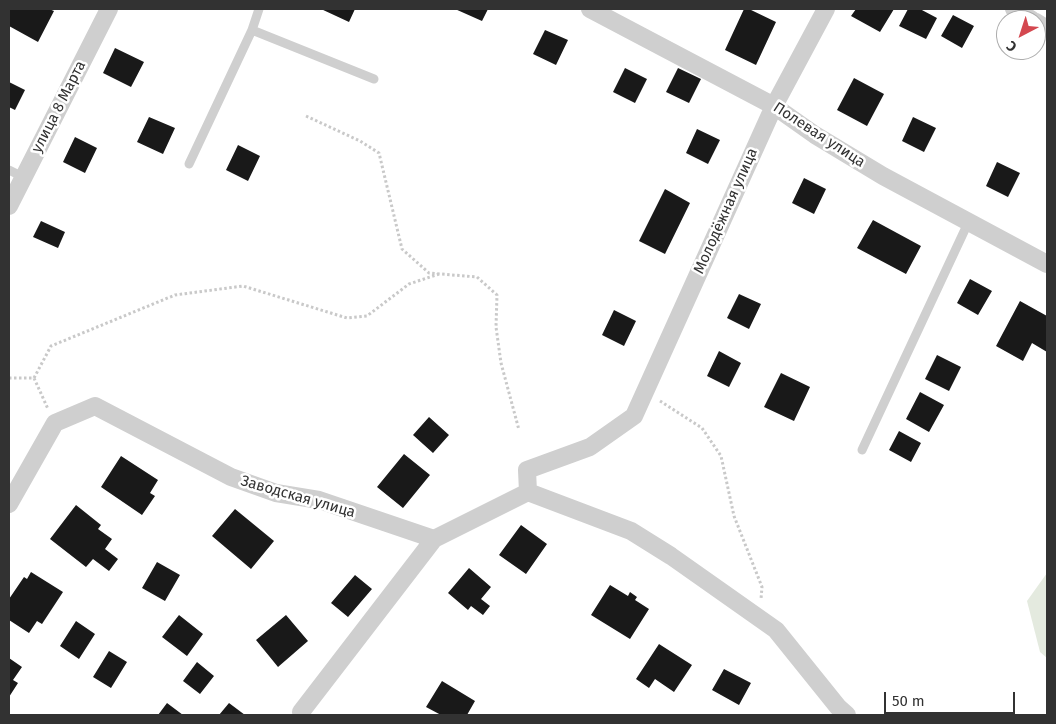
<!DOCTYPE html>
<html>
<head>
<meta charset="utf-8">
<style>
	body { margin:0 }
	#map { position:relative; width:1056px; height:724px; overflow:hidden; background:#fff; font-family:"Fira Sans",sans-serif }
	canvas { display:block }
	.frame { position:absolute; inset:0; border:10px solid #323232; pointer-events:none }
	.north { position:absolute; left:996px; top:10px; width:50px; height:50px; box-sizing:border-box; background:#fff; border:1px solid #adadad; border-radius:50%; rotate:220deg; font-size:14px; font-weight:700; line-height:20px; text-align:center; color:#323232 }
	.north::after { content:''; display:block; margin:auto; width:18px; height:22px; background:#d44850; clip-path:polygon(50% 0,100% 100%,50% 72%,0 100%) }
	.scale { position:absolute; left:884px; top:692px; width:131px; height:22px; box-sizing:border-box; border:2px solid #323232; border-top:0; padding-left:6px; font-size:15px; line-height:18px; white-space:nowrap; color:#323232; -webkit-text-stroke:4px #fff; paint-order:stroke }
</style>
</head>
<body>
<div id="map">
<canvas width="1056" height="724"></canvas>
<div class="frame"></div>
<div class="north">С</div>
<div class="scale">50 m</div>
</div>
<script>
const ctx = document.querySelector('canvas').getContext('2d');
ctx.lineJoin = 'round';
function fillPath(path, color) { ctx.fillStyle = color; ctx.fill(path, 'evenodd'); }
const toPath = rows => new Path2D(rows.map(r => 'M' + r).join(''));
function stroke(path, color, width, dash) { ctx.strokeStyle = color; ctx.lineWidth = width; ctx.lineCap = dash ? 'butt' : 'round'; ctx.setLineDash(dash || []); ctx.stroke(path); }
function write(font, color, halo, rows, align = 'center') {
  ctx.font = font + ' "Fira Sans",sans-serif'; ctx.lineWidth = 5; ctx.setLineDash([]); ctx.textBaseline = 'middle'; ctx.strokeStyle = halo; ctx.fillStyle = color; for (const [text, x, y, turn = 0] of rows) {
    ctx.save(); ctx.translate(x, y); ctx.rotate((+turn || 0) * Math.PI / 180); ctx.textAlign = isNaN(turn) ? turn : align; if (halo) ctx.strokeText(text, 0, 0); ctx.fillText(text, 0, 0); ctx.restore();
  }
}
const green = toPath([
	[1047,573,1047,658,1040,652,1027,601]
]);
const building = toPath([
	[10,9,49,9,54,11,38,42,9,26],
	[321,9,355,9,349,22],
	[455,9,488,9,482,21],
	[744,9,749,9,776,22,756,65,725,50],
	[856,9,894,9,880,32,851,16],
	[908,9,920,9,937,18,926,39,899,26],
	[953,15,974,26,962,48,941,36],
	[545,30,568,40,556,65,533,54],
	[115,48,144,62,131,87,103,73],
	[625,68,647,79,635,103,613,92],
	[678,68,701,79,689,103,666,92],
	[854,78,884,94,867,126,837,110],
	[9,82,25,90,15,110,9,107],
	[149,117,175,128,163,154,137,142],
	[913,117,936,128,924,152,902,141],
	[697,129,720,140,708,164,686,153],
	[75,137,97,148,85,173,63,162],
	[238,145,260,156,248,181,226,170],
	[997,162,1020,173,1008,197,986,186],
	[804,178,826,189,814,214,792,203],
	[665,189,690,203,665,254,639,241],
	[873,220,921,246,906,274,857,248],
	[41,221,65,232,58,248,33,237],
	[970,279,992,291,978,315,957,303],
	[739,294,761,304,749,329,727,318],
	[1020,301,1047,316,1047,352,1032,343,1023,361,996,346],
	[614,310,636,321,624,346,602,335],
	[719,351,741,363,729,387,707,376],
	[937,355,961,367,949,391,925,379],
	[781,373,810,387,794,421,764,407],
	[920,392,944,405,929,432,906,419],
	[429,417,449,435,433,453,413,435],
	[899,431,921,443,911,462,889,450],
	[404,454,430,475,403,508,377,487],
	[121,456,158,480,150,493,155,496,142,515,101,487],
	[76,505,101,525,98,529,112,539,105,549,118,559,109,571,93,559,86,567,50,539],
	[235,509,274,541,251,569,212,536],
	[521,525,547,544,526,574,499,555],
	[157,562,180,575,165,601,142,588],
	[469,568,491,587,481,599,490,606,483,615,471,606,468,610,448,593],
	[31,572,63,592,42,624,37,621,29,633,9,620,9,599,24,577,27,579],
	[355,575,372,589,348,617,331,603],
	[610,585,628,596,630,592,637,597,635,600,649,609,630,639,591,615],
	[179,615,203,634,187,656,162,637],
	[286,615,308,641,278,667,256,640],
	[76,621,95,634,79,659,60,646],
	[659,644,692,665,674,692,655,679,649,688,636,679],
	[109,651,127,662,111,688,93,677],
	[9,658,22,667,13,680,18,683,9,697],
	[197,662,214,676,200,694,183,681],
	[724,669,751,683,739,705,712,690],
	[442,681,475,701,467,715,441,715,426,707],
	[167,703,183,715,158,715],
	[229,703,245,715,219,715]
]);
const path = toPath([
	[306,116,360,141,379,153,402,249,429,273,477,277,497,295,496,327,501,363,519,430],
	[9,378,34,378,48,409],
	[34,378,51,346,175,295,243,286,347,318,367,316,409,284,439,274],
	[660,401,702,428,721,456,734,516,762,587,761,599]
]);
const service = toPath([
	[252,30,374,79],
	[189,164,252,30,259,9],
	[9,170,23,177],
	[862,450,968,223]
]);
const minor = toPath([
	[590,9,774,106,815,135,883,176,1047,264],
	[1014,9,1032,20],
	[1036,22,1047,29],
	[9,206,109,9],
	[528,492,631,531,671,556,776,630,838,707,847,715],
	[9,504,55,423,95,406,231,477,276,493,319,500,434,539,528,492,527,470,590,447,634,416,774,106,826,9],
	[301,712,434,539]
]);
const streetNames = [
	["улица 8 Марта",59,107,-63],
	["Полевая улица",819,135,33],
	["Молодёжная улица",726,211,-66],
	["Заводская улица",298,497,16]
];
fillPath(green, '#e4eadf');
fillPath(building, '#191919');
stroke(path, '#c9c9c9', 3, [2.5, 2.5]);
stroke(service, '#cfcfcf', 9);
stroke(minor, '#cfcfcf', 18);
write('15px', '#323232', '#fff', streetNames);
</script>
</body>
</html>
